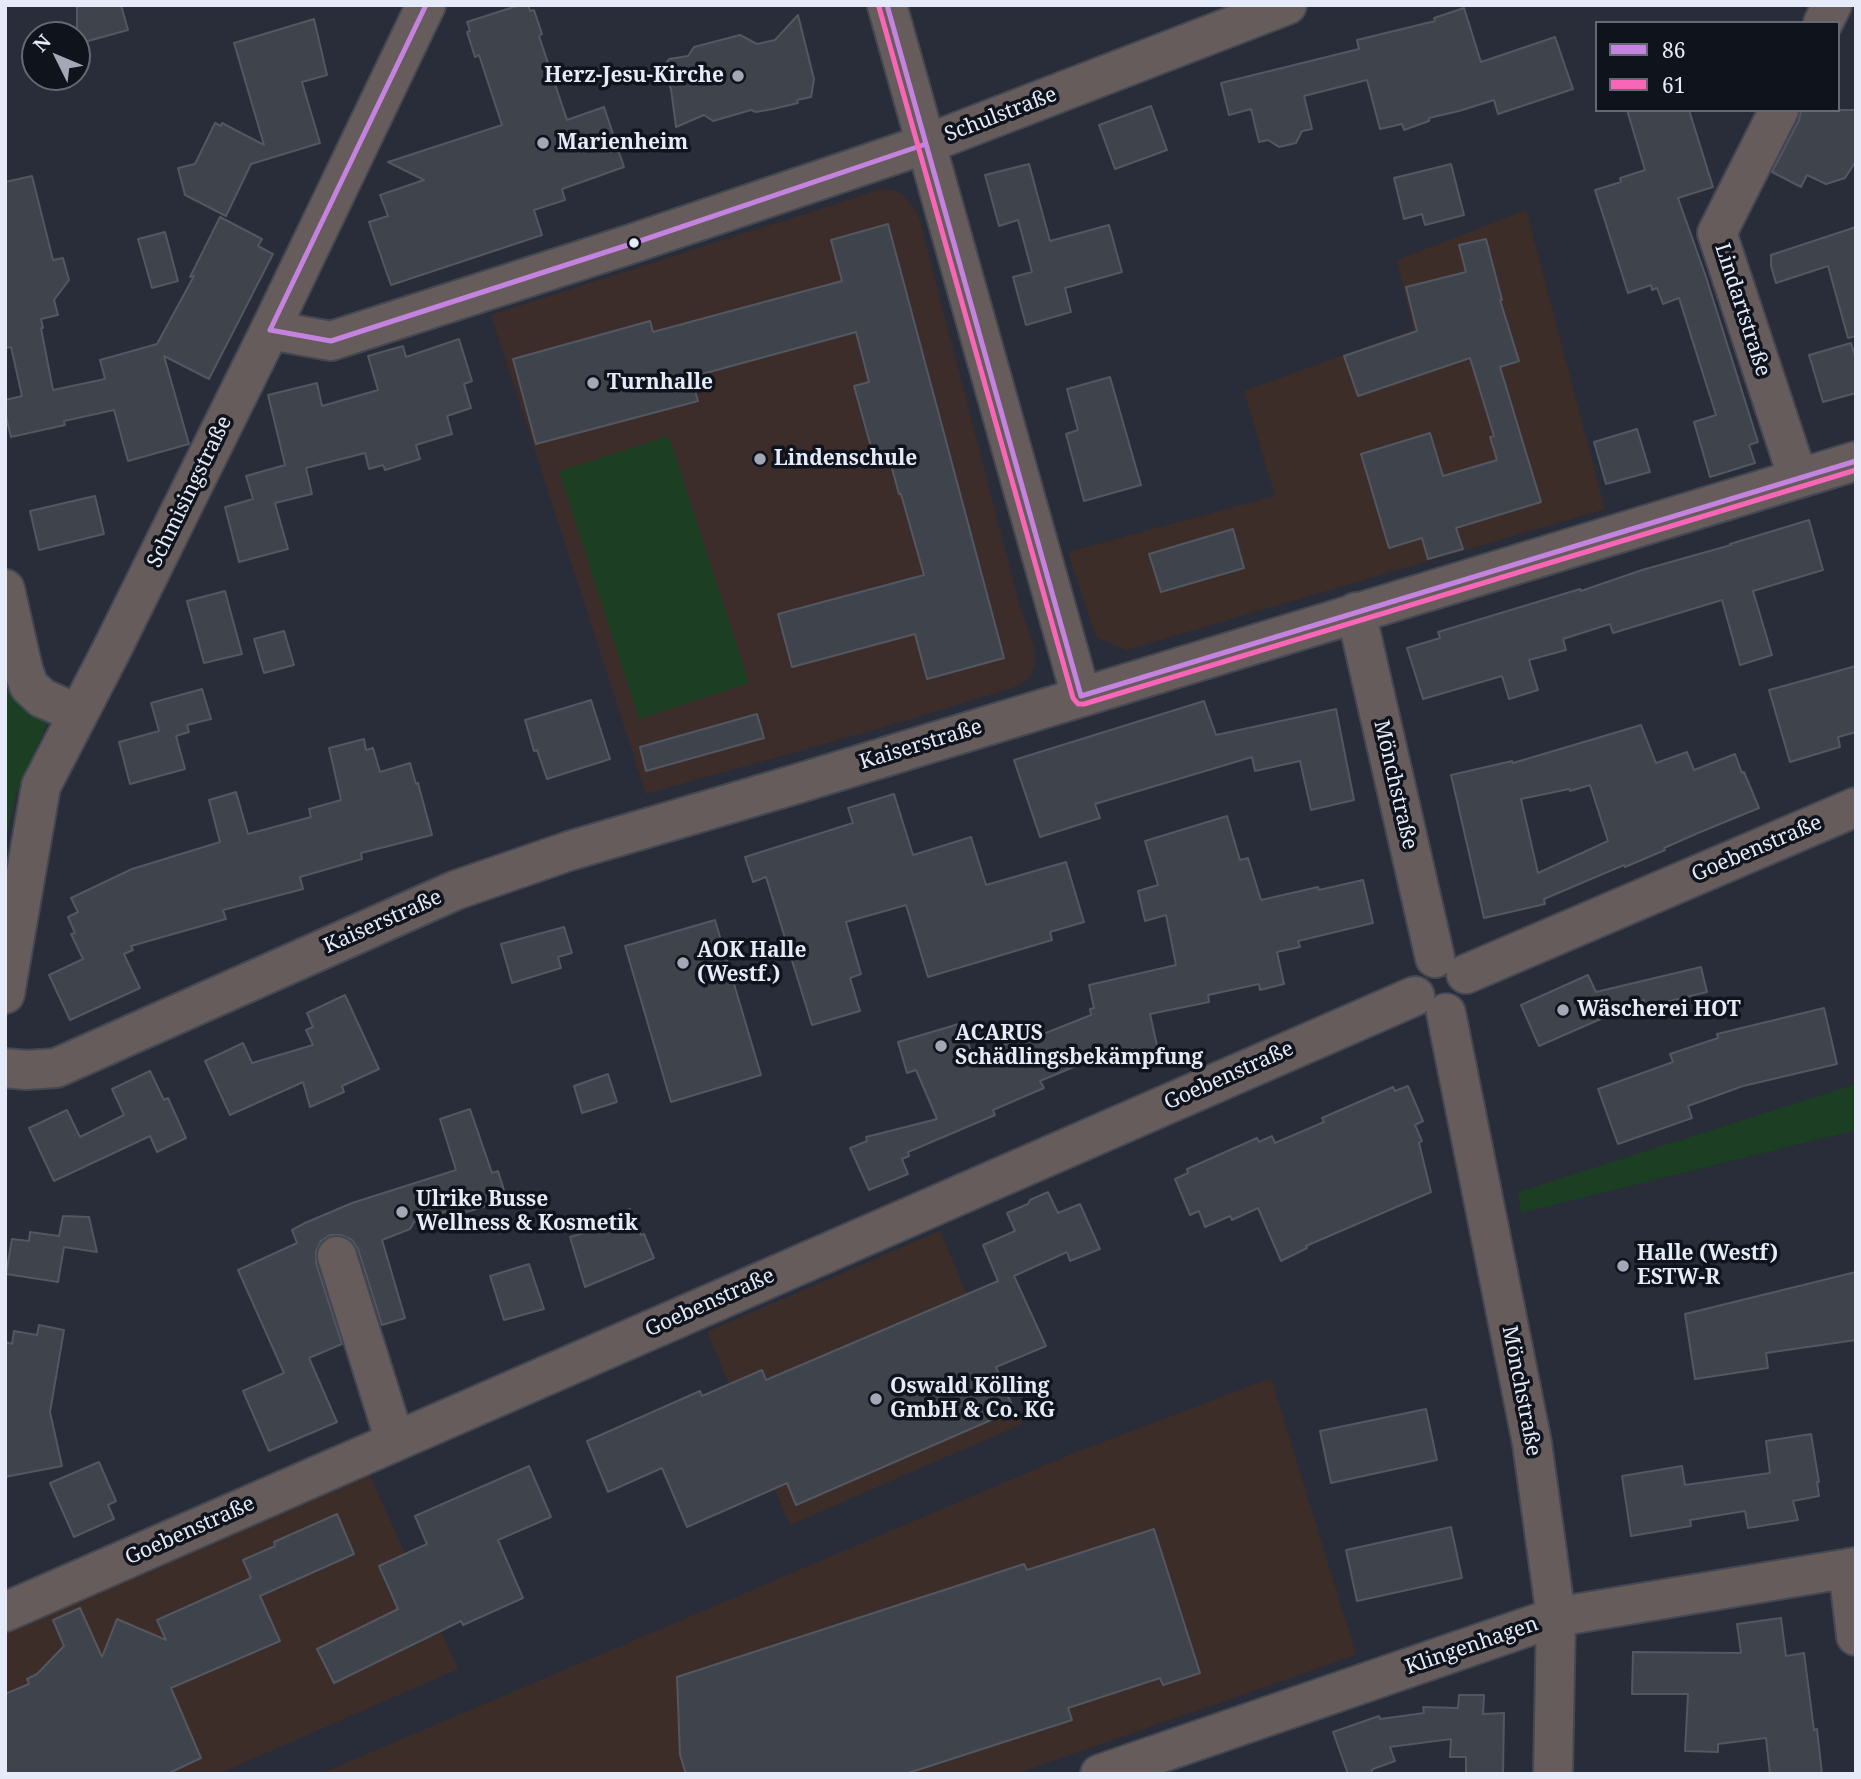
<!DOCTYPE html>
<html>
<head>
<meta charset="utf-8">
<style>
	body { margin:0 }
	#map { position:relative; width:1861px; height:1779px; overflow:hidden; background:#282d39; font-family:"Noto Serif",serif }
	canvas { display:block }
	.frame { position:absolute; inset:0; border:7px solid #e5ebf9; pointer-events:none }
	.legend { position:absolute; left:1595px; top:21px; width:245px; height:91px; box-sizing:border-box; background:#0f131c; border:2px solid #656974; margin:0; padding:9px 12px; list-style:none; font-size:21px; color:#e5ebf9 }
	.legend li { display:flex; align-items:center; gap:14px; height:35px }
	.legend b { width:35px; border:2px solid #656974 }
	.north { position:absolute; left:21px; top:21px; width:70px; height:70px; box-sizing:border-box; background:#0f131c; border:2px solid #656974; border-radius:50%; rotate:313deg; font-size:19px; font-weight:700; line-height:28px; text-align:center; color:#e5ebf9 }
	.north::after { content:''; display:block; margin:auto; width:24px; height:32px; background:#a3a8b6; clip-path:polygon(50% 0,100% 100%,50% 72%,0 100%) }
</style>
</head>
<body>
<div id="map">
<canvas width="1861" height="1779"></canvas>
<div class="frame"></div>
<ul class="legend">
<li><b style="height:9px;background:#c483df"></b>86</li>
<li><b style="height:9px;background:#fa66b7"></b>61</li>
</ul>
<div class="north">N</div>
</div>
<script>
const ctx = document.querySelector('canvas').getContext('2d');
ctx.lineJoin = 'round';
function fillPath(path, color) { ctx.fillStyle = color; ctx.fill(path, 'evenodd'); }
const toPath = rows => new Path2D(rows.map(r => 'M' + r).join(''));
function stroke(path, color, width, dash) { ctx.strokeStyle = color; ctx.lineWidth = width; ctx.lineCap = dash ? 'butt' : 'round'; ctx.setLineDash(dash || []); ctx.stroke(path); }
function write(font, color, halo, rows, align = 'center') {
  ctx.font = font + ' "Noto Serif",serif'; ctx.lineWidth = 7; ctx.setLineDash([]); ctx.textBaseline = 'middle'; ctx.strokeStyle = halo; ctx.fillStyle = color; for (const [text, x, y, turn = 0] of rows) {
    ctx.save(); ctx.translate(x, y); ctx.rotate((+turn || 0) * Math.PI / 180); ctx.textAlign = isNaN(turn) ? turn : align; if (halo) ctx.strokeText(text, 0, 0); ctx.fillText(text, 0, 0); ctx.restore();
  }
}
const industrial = toPath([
	[1526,210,1605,509,1126,650,1096,637,1068,552,1275,496,1244,391,1413,330,1397,260],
	[940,1231,1022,1424,790,1525,707,1332],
	[1271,1378,1356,1655,1015,1774,320,1774,1069,1455],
	[369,1474,458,1669,218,1774,5,1774,5,1632]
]);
const education = toPath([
	[882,189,894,190,903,195,918,214,1019,603,1035,651,1035,663,1031,675,1022,684,1009,689,888,726,646,794,491,315]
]);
const green = toPath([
	[669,436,749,683,639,719,559,471],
	[5,658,10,679,19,706,49,720,16,794,5,845],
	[1856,1084,1856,1130,1521,1213,1518,1192]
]);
const building = toPath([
	[77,5,121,5,128,30,77,44,77,5],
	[520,5,528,5,530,11,534,10,542,34,539,36,567,120,604,107,624,167,562,189,565,200,534,210,542,235,391,285,369,222,388,216,380,195,424,180,388,162,502,125,479,55,475,57,467,32,470,31,467,22,520,5],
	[1464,8,1481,62,1555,37,1573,89,1498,114,1494,100,1459,111,1429,118,1429,121,1404,130,1402,124,1380,129,1367,80,1304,96,1312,129,1302,131,1296,143,1279,147,1268,140,1259,142,1251,109,1229,115,1221,83,1359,49,1357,40,1435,21,1434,18,1464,8],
	[798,15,814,79,811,97,797,100,798,103,773,109,756,112,751,110,713,121,704,115,676,127,671,89,662,69,669,59,688,56,694,47,740,35,757,44,775,40,798,15],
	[314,19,327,75,302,82,320,143,251,164,226,216,185,195,178,168,195,164,215,123,221,126,222,123,264,145,234,43,314,19],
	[1151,106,1167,150,1115,169,1099,125,1151,106],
	[1627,110,1689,110,1713,187,1678,198,1706,277,1758,442,1749,445,1755,463,1710,477,1694,422,1716,415,1679,298,1663,304,1657,288,1652,290,1651,285,1628,293,1595,190,1621,182,1620,178,1645,170,1627,110],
	[1801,110,1856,110,1856,161,1845,178,1826,184,1807,175,1801,187,1772,172,1799,120,1801,110],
	[1029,164,1050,241,1109,225,1122,272,1065,288,1071,312,1026,325,1013,277,1032,272,1018,220,999,226,985,175,1029,164],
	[1451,164,1464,215,1425,225,1422,214,1404,219,1394,178,1451,164],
	[32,176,53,260,63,258,69,280,54,300,58,315,41,319,43,328,41,328,53,390,105,379,100,360,157,344,194,276,190,277,220,217,262,239,258,246,273,254,209,379,164,356,189,444,128,461,114,410,64,421,65,425,11,437,5,412,5,400,22,396,11,347,5,348,5,182,32,176],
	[888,224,1004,658,927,679,915,634,792,667,778,614,924,575,901,494,899,494,887,450,873,454,854,386,869,382,856,332,691,377,698,401,536,444,513,359,650,321,653,332,842,281,831,240,888,224],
	[1856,227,1856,336,1848,338,1828,266,1776,283,1771,266,1771,255,1856,227],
	[165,232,178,281,152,288,138,239,165,232],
	[1486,239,1502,300,1500,300,1519,361,1500,367,1541,502,1456,528,1463,549,1428,559,1422,538,1389,548,1361,454,1430,433,1443,476,1497,460,1490,437,1494,436,1470,358,1358,396,1344,356,1417,331,1406,287,1466,272,1459,245,1486,239],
	[459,339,472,381,464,384,471,408,447,416,452,434,416,445,420,459,385,470,383,465,369,469,365,453,306,468,312,494,275,503,288,549,239,562,225,507,253,499,246,476,285,465,268,395,317,383,322,406,378,390,368,356,403,346,406,357,459,339],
	[1851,343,1856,359,1856,393,1823,402,1809,355,1851,343],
	[1110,377,1141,485,1084,501,1066,434,1078,430,1067,389,1110,377],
	[1637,429,1650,472,1606,484,1594,442,1637,429],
	[95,496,104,534,39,550,30,511,95,496],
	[1809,520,1823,570,1753,591,1772,655,1740,665,1722,600,1613,633,1610,624,1563,639,1566,650,1529,660,1538,690,1509,699,1502,676,1423,699,1407,648,1440,638,1438,632,1580,589,1581,591,1642,570,1731,545,1730,544,1809,520],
	[1233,529,1244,568,1161,592,1149,554,1233,529],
	[225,591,242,654,204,663,187,601,225,591],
	[284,631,294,665,264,673,254,639,284,631],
	[1856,666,1856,732,1838,737,1840,747,1790,762,1769,690,1856,666],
	[202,689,211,719,187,725,189,732,176,736,185,769,130,784,119,742,159,731,151,703,202,689],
	[591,700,610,759,547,779,537,750,534,751,525,720,591,700],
	[1204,701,1216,735,1336,709,1354,800,1311,810,1300,761,1255,771,1252,757,1095,804,1100,818,1040,837,1014,760,1204,701],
	[757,714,764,738,646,771,640,747,757,714],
	[1641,725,1656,763,1687,752,1694,770,1735,754,1742,773,1744,772,1759,808,1698,833,1664,848,1665,850,1625,867,1624,865,1544,899,1545,904,1484,918,1451,775,1512,761,1513,763,1641,725],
	[1590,785,1608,841,1538,873,1521,799,1569,789,1570,791,1590,785],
	[364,739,366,750,373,748,380,772,410,763,416,784,418,783,432,835,361,853,362,859,300,877,303,889,223,910,226,919,131,946,133,950,124,954,140,988,70,1020,49,975,83,959,71,934,75,933,68,917,78,912,71,898,132,869,220,842,209,800,236,792,248,834,311,817,309,809,341,800,329,748,364,739],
	[894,794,913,855,971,837,986,885,1066,862,1084,922,1050,932,1052,940,928,977,906,905,846,922,861,974,850,978,860,1011,812,1025,766,877,753,882,745,857,853,823,848,808,894,794],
	[1227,816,1240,860,1248,858,1261,900,1318,887,1319,890,1363,880,1373,923,1298,941,1300,947,1277,952,1284,984,1260,990,1259,984,1208,995,1209,1002,1150,1014,1158,1050,1128,1057,1127,1054,1103,1060,1102,1055,1040,1081,1044,1088,993,1110,995,1115,908,1152,909,1156,902,1159,908,1174,869,1190,850,1148,867,1141,866,1137,937,1119,916,1070,907,1073,898,1042,962,1023,973,1058,1031,1033,1033,1038,1091,1015,1090,1009,1094,1008,1089,985,1176,965,1166,915,1145,921,1138,891,1158,885,1145,841,1227,816],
	[715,920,761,1075,671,1102,625,946,715,920],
	[564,927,572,953,558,957,561,968,512,983,501,944,564,927],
	[1701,967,1707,992,1645,1007,1644,1000,1539,1046,1521,1005,1588,975,1596,992,1701,967],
	[345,995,379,1069,342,1086,344,1092,310,1107,303,1082,230,1115,205,1061,243,1043,252,1063,313,1045,306,1030,313,1027,307,1013,345,995],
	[1824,1008,1837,1064,1743,1086,1688,1106,1692,1118,1618,1144,1598,1089,1673,1062,1670,1054,1718,1038,1717,1034,1824,1008],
	[150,1071,164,1100,168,1098,186,1138,157,1152,150,1136,54,1181,29,1128,67,1110,80,1137,124,1115,112,1089,150,1071],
	[608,1074,617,1102,582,1113,574,1086,608,1074],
	[1408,1086,1423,1121,1415,1125,1422,1141,1419,1143,1431,1192,1306,1246,1307,1248,1281,1261,1258,1208,1232,1220,1230,1216,1205,1227,1199,1211,1190,1215,1175,1179,1188,1173,1187,1169,1257,1138,1259,1142,1272,1136,1275,1143,1324,1122,1322,1118,1393,1087,1395,1091,1408,1086],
	[470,1109,492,1173,498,1171,507,1200,456,1215,454,1209,414,1222,410,1229,382,1240,405,1318,382,1325,358,1249,352,1240,341,1235,330,1235,321,1241,316,1251,316,1263,342,1344,309,1358,337,1422,269,1451,243,1391,284,1373,238,1270,297,1243,292,1230,305,1223,352,1203,456,1170,440,1119,470,1109],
	[1048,1192,1058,1213,1080,1204,1100,1249,1070,1261,1067,1252,1014,1276,1046,1346,996,1367,1014,1410,796,1505,787,1483,687,1527,662,1468,608,1492,587,1441,700,1391,702,1396,762,1370,766,1380,998,1281,983,1245,1015,1231,1007,1213,1028,1204,1030,1200,1048,1192],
	[630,1209,641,1235,644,1234,654,1258,585,1287,570,1237,594,1230,592,1226,630,1209],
	[63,1216,89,1217,97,1252,64,1247,58,1282,6,1274,12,1239,29,1241,30,1232,59,1236,63,1216],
	[529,1264,544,1309,504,1320,490,1276,529,1264],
	[1856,1272,1856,1340,1766,1353,1768,1368,1695,1379,1685,1314,1856,1272],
	[39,1325,64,1330,50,1412,62,1466,5,1477,5,1342,12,1344,14,1331,37,1335,39,1325],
	[1426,1409,1437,1460,1331,1483,1320,1431,1426,1409],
	[1811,1434,1819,1482,1817,1482,1819,1496,1793,1501,1798,1520,1748,1528,1745,1511,1690,1520,1691,1526,1631,1536,1622,1476,1682,1466,1685,1485,1770,1473,1766,1441,1811,1434],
	[99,1462,116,1501,108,1505,114,1519,74,1537,50,1483,99,1462],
	[529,1466,551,1517,498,1540,523,1598,463,1625,461,1621,334,1683,317,1649,398,1609,379,1566,427,1544,415,1516,529,1466],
	[337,1514,354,1554,260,1596,280,1641,171,1688,201,1758,167,1774,5,1774,5,1694,29,1684,27,1679,37,1674,64,1646,53,1620,80,1608,102,1657,117,1619,166,1640,157,1620,251,1578,243,1560,275,1546,274,1542,337,1514],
	[1451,1527,1462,1578,1357,1601,1346,1550,1451,1527],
	[1154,1529,1200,1673,1163,1685,1160,1678,1068,1708,1072,1720,905,1774,686,1774,680,1755,677,1677,1024,1564,1027,1570,1154,1529],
	[1781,1618,1786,1656,1804,1653,1814,1730,1817,1729,1822,1774,1770,1774,1766,1738,1718,1744,1718,1752,1685,1751,1688,1694,1632,1694,1633,1652,1741,1653,1737,1624,1781,1618],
	[1459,1695,1484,1695,1483,1714,1504,1713,1503,1774,1466,1774,1466,1757,1450,1757,1451,1739,1390,1747,1395,1761,1373,1769,1370,1774,1348,1774,1333,1732,1379,1716,1380,1719,1424,1713,1423,1707,1458,1708,1459,1695]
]);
const minor = toPath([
	[887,5,1081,696],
	[1823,23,1832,5],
	[1779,110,1717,233,1798,478],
	[270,330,331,341,634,243,926,144,1287,5],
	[5,589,23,669,29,686,42,698,78,714],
	[1356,612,1435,958],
	[1466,974,1856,807],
	[5,994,41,786,112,649,270,330,426,5],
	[1446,1013,1532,1443,1556,1617,1553,1774],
	[5,1068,26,1070,56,1068,456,890,569,851,793,785,1856,461],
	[337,1256,395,1441],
	[1848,1568,1856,1636],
	[5,1612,1415,996],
	[1100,1774,1556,1617,1856,1567]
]);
const bus1 = toPath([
	[426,5,270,330,331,341,634,243,926,144],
	[887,5,1081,696,1856,461]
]);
const bus2 = toPath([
	[879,7,1073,698,1078,704,1084,704,1856,470]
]);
const markers = [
	[738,76,7,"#a3a8b6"],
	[543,143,7,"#a3a8b6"],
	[634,243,6,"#e5ebf9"],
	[593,383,7,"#a3a8b6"],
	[760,459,7,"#a3a8b6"],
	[683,963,7,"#a3a8b6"],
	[1563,1010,7,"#a3a8b6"],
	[941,1046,7,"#a3a8b6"],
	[402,1212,7,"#a3a8b6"],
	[1623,1266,7,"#a3a8b6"],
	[876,1399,7,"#a3a8b6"]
];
const poiNames = [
	["Herz-Jesu-Kirche",724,76,"right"],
	["Marienheim",557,143],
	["Turnhalle",607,383],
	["Lindenschule",774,459],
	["AOK Halle",697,951],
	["(Westf.)",697,975],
	["Wäscherei HOT",1577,1010],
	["ACARUS",955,1034],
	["Schädlingsbekämpfung",955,1058],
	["Ulrike Busse",416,1200],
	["Wellness & Kosmetik",416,1224],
	["Halle (Westf)",1637,1254],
	["ESTW-R",1637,1278],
	["Oswald Kölling",890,1387],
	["GmbH & Co. KG",890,1411]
];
const streetNames = [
	["Schulstraße",1001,115,-21],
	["Lindartstraße",1742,310,72],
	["Schmisingstraße",190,492,-64],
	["Kaiserstraße",921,745,-17],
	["Mönchstraße",1395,785,77],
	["Goebenstraße",1757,849,-23],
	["Kaiserstraße",383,922,-24],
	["Goebenstraße",1229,1076,-24],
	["Goebenstraße",710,1303,-24],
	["Mönchstraße",1521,1391,79],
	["Goebenstraße",190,1531,-24],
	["Klingenhagen",1472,1646,-19]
];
fillPath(industrial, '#3d2d29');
fillPath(education, '#3d2d2a');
fillPath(green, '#1c3e22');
fillPath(building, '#3f434c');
stroke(building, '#525761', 2);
stroke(minor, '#444852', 42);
stroke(minor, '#665c5c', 38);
stroke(bus1, '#c483df', 5);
stroke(bus2, '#fa66b7', 5);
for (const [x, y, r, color] of markers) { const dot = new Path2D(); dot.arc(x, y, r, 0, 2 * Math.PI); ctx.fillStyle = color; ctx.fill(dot); stroke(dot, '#0f131c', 2.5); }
write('bold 21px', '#e5ebf9', '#0f131c', poiNames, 'left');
write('21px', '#e5ebf9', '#0f131c', streetNames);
</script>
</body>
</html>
